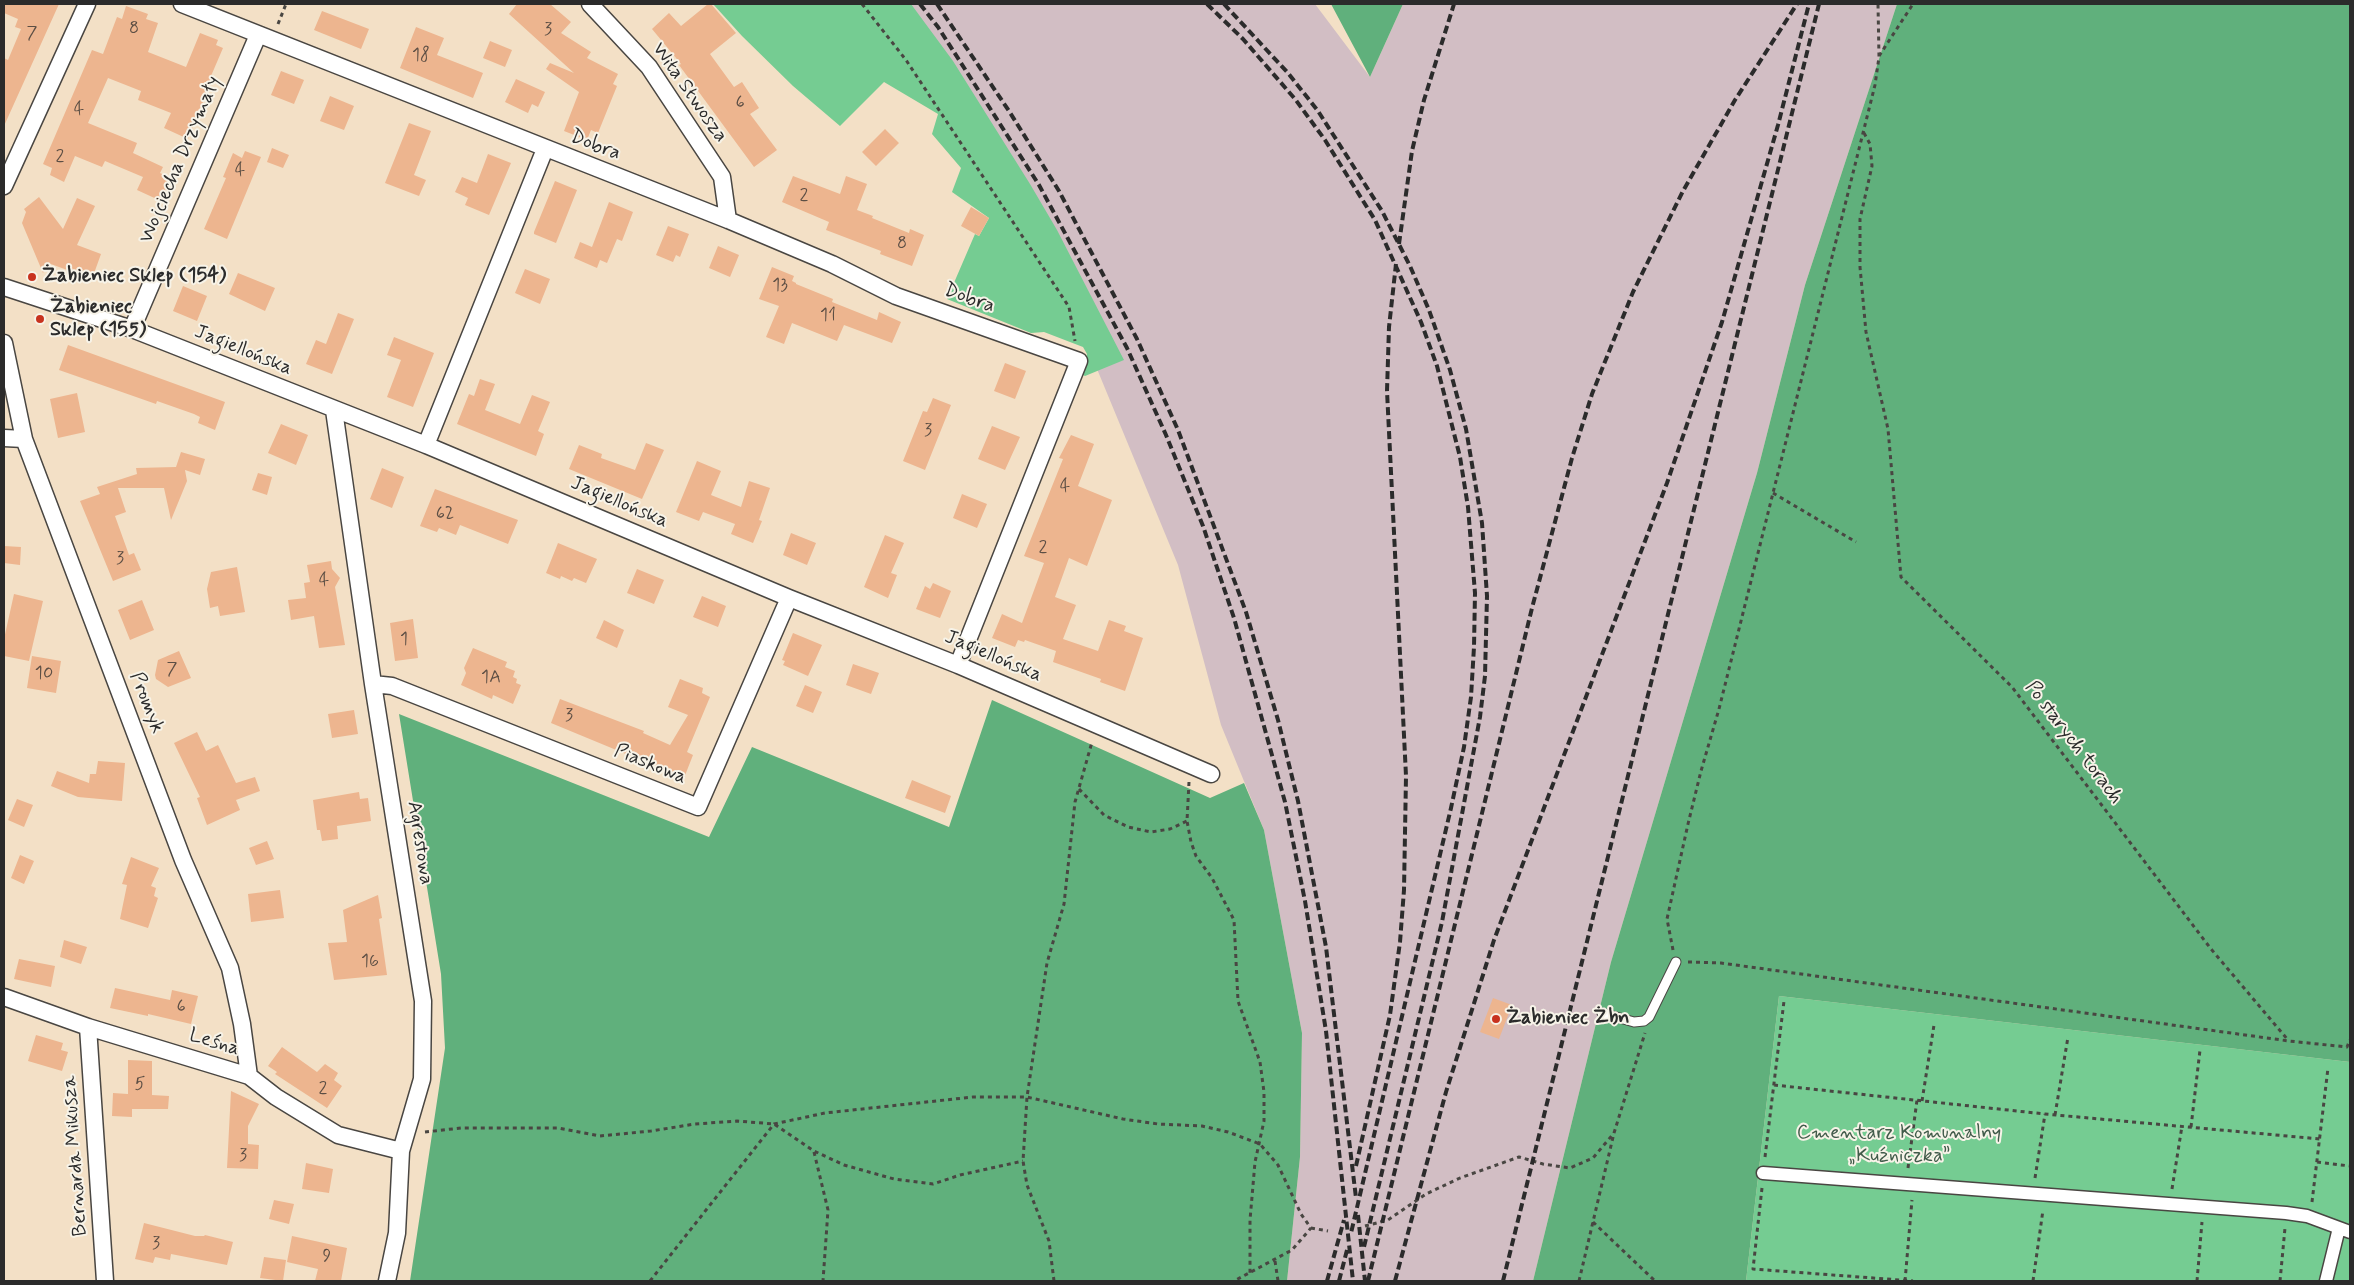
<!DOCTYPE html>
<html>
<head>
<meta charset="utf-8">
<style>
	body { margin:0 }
	#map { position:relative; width:2354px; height:1285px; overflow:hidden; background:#f3e0c6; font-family:Mynerve,sans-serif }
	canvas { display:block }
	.frame { position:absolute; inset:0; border:5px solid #2b2b2b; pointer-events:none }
</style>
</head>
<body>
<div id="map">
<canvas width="2354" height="1285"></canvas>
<div class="frame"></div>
</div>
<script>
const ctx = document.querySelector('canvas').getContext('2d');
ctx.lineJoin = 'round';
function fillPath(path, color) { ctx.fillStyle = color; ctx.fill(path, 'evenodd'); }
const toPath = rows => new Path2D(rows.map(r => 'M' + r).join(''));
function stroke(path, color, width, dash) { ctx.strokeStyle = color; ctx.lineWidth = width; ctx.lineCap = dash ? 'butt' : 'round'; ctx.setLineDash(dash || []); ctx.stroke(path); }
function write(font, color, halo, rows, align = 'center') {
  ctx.font = font + ' Mynerve,sans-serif'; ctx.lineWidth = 4; ctx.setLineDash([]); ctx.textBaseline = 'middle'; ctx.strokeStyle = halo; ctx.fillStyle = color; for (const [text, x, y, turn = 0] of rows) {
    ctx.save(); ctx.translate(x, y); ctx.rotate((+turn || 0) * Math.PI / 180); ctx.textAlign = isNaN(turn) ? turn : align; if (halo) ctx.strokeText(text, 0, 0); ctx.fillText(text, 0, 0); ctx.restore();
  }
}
const industrial = toPath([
	[890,4,1315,4,1370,77,1403,4,1897,4,1805,285,1757,473,1611,962,1533,1281,1287,1281,1300,1157,1302,1033,1264,830,1221,725,1178,565,1090,352]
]);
const green = toPath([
	[713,4,911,4,953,61,1030,184,1057,230,1124,360,1085,376,1081,374,1087,354,1083,347,1044,332,1031,333,947,299,975,234,979,236,989,218,952,192,961,168,932,134,938,114,884,82,840,126,793,86,742,36],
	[1779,996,2350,1062,2350,1281,1746,1281]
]);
const forest = toPath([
	[1331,4,1403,4,1370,77],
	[1897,4,2350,4,2350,1062,1779,996,1746,1281,1533,1281,1611,962,1757,473,1805,285],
	[992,700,1210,798,1244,783,1264,830,1302,1033,1300,1157,1287,1281,410,1281,445,1048,441,974,399,714,709,837,752,747,949,827]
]);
const building = toPath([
	[4,4,59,4,4,126,4,58,8,60,21,29,15,27,18,19,4,13],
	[517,4,550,4,571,22,561,33,591,52,587,58,618,74,613,84,617,86,598,133,591,130,587,140,564,131,579,92,546,69,550,63,574,73,509,14],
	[708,4,711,4,736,33,710,54,734,87,742,82,759,108,750,114,777,150,754,167,679,65,681,64,652,29,669,13,681,26],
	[126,6,148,14,146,19,158,23,148,52,186,67,200,33,218,40,216,45,223,48,211,76,213,77,188,139,164,128,171,113,138,100,141,91,108,78,88,123,137,143,133,153,163,167,160,173,171,178,161,201,137,190,143,177,105,161,102,167,75,156,64,182,50,175,52,168,43,164,92,50,103,54,117,17,122,19],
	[322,11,369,29,361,49,314,30],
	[416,27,444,38,437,55,483,73,473,98,400,68],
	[490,41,512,50,505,67,483,58],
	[281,71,304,80,294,104,271,95],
	[516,79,545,92,538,107,532,104,528,113,505,102],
	[330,96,354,106,344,130,320,121],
	[409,123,431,131,414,175,426,180,419,196,385,183],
	[885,129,899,143,876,166,862,152],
	[272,148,289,155,283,168,267,162],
	[245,151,261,157,227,239,204,229,226,178,223,177,233,153,242,158],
	[488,154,511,163,489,215,465,205,468,198,455,192,462,177,477,183],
	[793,176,840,194,846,176,867,184,857,210,873,216,872,218,909,233,910,229,924,235,912,266,880,254,881,251,826,230,829,222,782,202],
	[555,181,577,190,556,243,534,234,534,232],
	[39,197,63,229,77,198,95,206,77,245,101,254,92,279,48,263,43,273,22,223,26,212,24,209],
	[609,202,633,212,622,241,617,239,607,263,600,260,597,268,574,258,580,242,592,247],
	[971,207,989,218,979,236,961,226],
	[668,226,689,234,680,257,676,255,673,262,656,255],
	[718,246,739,255,730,277,709,268],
	[772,267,794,276,792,281,796,283,796,284,833,299,832,302,877,320,879,312,901,322,892,343,844,325,837,341,792,323,784,344,766,337,779,306,759,299],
	[525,269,550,279,540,304,515,293],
	[238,273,275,288,265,311,229,294],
	[183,286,207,296,197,321,173,311],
	[338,313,354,319,332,374,306,364,316,340,326,344],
	[394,337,434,353,413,407,387,397,401,360,387,355],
	[68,345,225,402,215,430,198,423,200,417,194,414,157,401,156,404,59,370],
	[1005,363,1026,371,1015,399,994,391],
	[480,379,495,384,485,410,520,424,532,395,550,402,538,431,544,434,536,456,457,424,469,394,474,396],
	[77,393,85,432,58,438,50,399],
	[933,398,951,405,925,470,903,461,923,411,927,412],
	[281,424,308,435,296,465,268,453],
	[992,426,1020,437,1005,470,978,459],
	[1071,435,1094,444,1078,486,1112,500,1087,566,1069,558,1055,597,1076,605,1063,639,1098,651,1109,620,1126,626,1124,631,1143,638,1125,691,1100,682,1101,679,1053,662,1056,651,1025,640,1024,642,1018,640,1015,647,992,638,1002,614,1022,623,1044,563,1024,556,1063,459,1059,458],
	[646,443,664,450,642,499,569,469,579,445,602,454,601,458,635,470],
	[181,452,205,459,200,475,185,470,187,481,171,520,164,488,118,488,126,512,115,516,129,555,134,553,141,570,113,581,80,501,100,494,97,487,137,474,136,468,176,467],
	[697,461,721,471,711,495,741,507,749,481,770,488,759,520,762,521,753,543,731,534,735,524,703,512,699,521,676,512],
	[382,468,404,477,392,508,370,499],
	[258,473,272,477,267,495,252,490],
	[435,489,518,520,508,544,460,525,456,535,439,528,437,532,420,526],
	[962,494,987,504,977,528,953,518],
	[791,533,816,543,807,565,783,555],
	[885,535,904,543,891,573,897,575,888,598,864,587],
	[558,543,597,559,586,583,574,578,572,581,561,576,560,579,546,573],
	[4,546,21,547,20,565,4,563],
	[331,561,332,569,340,578,335,587,345,645,319,648,314,616,291,620,288,600,306,598,304,583,310,582,307,565],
	[237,567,245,612,220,616,218,606,210,608,207,589,211,572],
	[637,569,664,580,654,604,627,593],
	[933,583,951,591,940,618,916,609,925,586,930,589],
	[14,594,43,601,29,661,4,656,4,639],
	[702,596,726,606,718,627,693,617],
	[142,600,154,630,130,640,118,610],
	[413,619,418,658,395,661,390,623],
	[604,620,624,630,617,648,596,638],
	[793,633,822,645,808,676,783,665,785,661,782,660],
	[473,648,507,662,505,667,515,671,513,677,517,679,516,683,521,685,513,704,493,695,492,699,461,685,466,673,464,668],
	[179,651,191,678,168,687,156,679,155,675,158,660],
	[32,656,61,661,56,693,27,688],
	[853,664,879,673,871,694,846,685],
	[680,679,703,688,702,693,710,697,687,752,693,755,684,778,551,723,560,699,644,731,643,733,670,745,688,715,668,707],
	[805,685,822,692,813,713,796,706],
	[354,710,358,734,332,738,328,714],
	[197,732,206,751,218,745,236,783,255,777,260,791,236,800,240,810,207,825,197,798,200,797,174,743],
	[98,761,125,763,122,801,78,797,51,786,57,771,89,783,90,774,96,774],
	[912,780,951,796,945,813,905,798],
	[359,792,360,799,368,798,371,821,337,826,338,839,322,841,320,830,317,830,313,800],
	[17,799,33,805,24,827,8,820],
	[267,841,274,859,256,865,249,848],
	[20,855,34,861,24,884,11,878],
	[131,857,159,868,151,886,156,888,154,896,158,898,148,928,120,919,127,885,122,884],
	[280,890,284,918,251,922,248,894],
	[378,895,382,918,379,919,387,975,334,980,328,943,347,942,343,910],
	[64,940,87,947,81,964,60,957],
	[19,959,55,966,51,987,14,979],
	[115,988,170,1000,172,990,198,996,191,1024,148,1014,148,1016,110,1008],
	[1493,998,1512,1005,1499,1039,1480,1032],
	[36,1035,63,1043,61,1050,68,1052,62,1071,28,1061],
	[282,1047,317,1072,325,1064,338,1073,334,1080,342,1086,327,1108,275,1074,277,1072,268,1066],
	[128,1060,152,1061,152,1095,169,1096,168,1109,132,1109,132,1117,112,1116,113,1093,128,1094],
	[231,1091,259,1104,248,1126,248,1144,259,1145,258,1169,227,1168],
	[306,1163,333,1169,329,1193,302,1189],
	[274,1200,294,1204,289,1224,269,1219],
	[144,1223,195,1236,204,1236,205,1235,233,1242,227,1265,171,1254,170,1260,155,1257,153,1263,135,1259],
	[292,1236,347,1248,341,1281,315,1281,318,1269,287,1262],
	[264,1257,286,1260,283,1281,260,1278]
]);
const path = toPath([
	[862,4,906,60,1069,307,1075,341],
	[278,24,286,4],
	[1879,56,1913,4],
	[1864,133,1870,144,1872,166,1860,219,1860,267,1866,332,1888,429,1901,577,2012,687,2211,949,2288,1040],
	[1773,493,1856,542],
	[1189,782,1187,821,1191,842,1196,856,1212,878,1234,920,1238,1001,1260,1062,1264,1092,1264,1121,1255,1162,1250,1220,1250,1274],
	[1079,789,1104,815,1128,827,1151,832,1170,829,1187,821],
	[1673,950,1667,919,1688,824,1701,771,1719,709,1875,85,1879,57,1878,4],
	[1688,962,1721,963,2289,1041,2347,1047,2350,1040],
	[1774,1085,2045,1114,2320,1139],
	[1922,1101,1934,1025],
	[2055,1115,2068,1037],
	[2191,1127,2200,1050],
	[425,1132,461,1128,558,1128,600,1136,651,1131,695,1124,737,1121,774,1124,814,1151,844,1165,894,1179,933,1184,960,1175,1023,1161],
	[814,1152,828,1210,823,1281],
	[1765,1157,1784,1001],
	[2317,1162,2350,1166],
	[1908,1168,1917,1100],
	[2035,1178,2045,1114],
	[1762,1188,1753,1269,1913,1281],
	[2172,1189,2182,1126],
	[2312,1202,2328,1068],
	[1593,1222,1655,1281],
	[1365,1226,1388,1220,1426,1194,1460,1178,1519,1157,1543,1164,1570,1168,1593,1158,1614,1133],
	[1311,1228,1328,1231],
	[1275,1261,1278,1281],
	[650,1281,774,1124,825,1113,973,1097,1027,1097,1123,1119,1158,1124,1202,1126,1228,1132,1260,1144,1278,1165,1301,1214,1311,1228,1292,1250,1234,1281],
	[1054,1281,1049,1241,1027,1185,1023,1161,1027,1097,1047,963,1064,904,1075,802,1092,742],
	[1579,1281,1614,1133,1645,1033],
	[1905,1281,1912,1200],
	[2033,1281,2043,1210],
	[2197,1281,2202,1222],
	[2280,1281,2285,1228]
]);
const service = toPath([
	[1602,1013,1634,1022,1644,1021,1649,1017,1676,962]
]);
const pedestrian = toPath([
	[1763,1173,2286,1213,2307,1216,2350,1232],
	[2326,1281,2339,1228]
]);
const minor = toPath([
	[182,4,728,220,832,264,896,296,1079,361,958,665],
	[590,4,649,67,722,177,728,220],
	[4,186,87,4],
	[4,287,132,329,426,445,789,598,958,665,1211,774],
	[132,329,258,35],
	[4,343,24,439,183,860,230,968,242,1024,249,1076],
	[334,410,373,684,423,1001,422,1079,401,1151,397,1233,387,1281],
	[4,438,24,439],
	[426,445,545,149],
	[373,684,392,686,698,807,789,598],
	[4,997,88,1027,249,1076,276,1097,338,1135,401,1151],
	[88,1027,105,1281]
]);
const rail = toPath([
	[920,4,938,27,1039,185,1127,348,1166,435,1203,526,1234,618,1285,802,1305,901,1326,1031,1353,1281],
	[937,4,1009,111,1059,191,1137,339,1178,430,1246,612,1278,720,1298,801,1326,947,1356,1198],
	[1207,4,1243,39,1295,99,1325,140,1375,220,1421,322,1437,366,1460,457,1468,507,1475,593,1474,647,1471,697,1464,747,1451,808,1351,1233],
	[1224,4,1288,73,1318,111,1382,211,1410,266,1429,310,1450,370,1466,429,1482,523,1487,596,1485,676,1480,717,1442,922,1364,1247],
	[1399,244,1412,151,1424,100,1454,4],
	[1356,1166,1390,1015,1400,942,1404,890,1406,776,1387,391,1389,327,1396,264],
	[1358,1215,1365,1281],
	[1327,1281,1344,1220],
	[1339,1281,1347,1250],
	[1368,1281,1532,608,1572,458,1592,394,1633,292,1683,191,1735,100,1797,4],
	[1395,1281,1446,1092,1494,940,1667,483,1722,322,1778,125,1809,4],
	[1503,1281,1819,4]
]);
const markers = [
	[32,277,5,"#c8321e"],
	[40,319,5,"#c8321e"],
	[1496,1019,5,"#c8321e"]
];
const numberNames = [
	["8",134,29],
	["3",548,30],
	["7",32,34],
	["18",421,56],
	["6",740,103],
	["4",79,110],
	["2",60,157],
	["4",240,171],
	["2",804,196],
	["8",902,244],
	["13",780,286],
	["11",828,316],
	["3",928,431],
	["4",1065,487],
	["62",445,514],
	["2",1043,548],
	["3",120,559],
	["4",324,581],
	["1",404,640],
	["7",172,670],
	["10",44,674],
	["1A",491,678],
	["3",569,716],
	["16",370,962],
	["6",181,1007],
	["5",140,1085],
	["2",323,1089],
	["3",243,1156],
	["3",156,1244],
	["9",327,1257]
];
const streetNames = [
	["Wita Stwosza",689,93,55],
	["Dobra",595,146,21],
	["Wojciecha Drzymały",181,160,-67],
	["Dobra",969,299,20],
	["Jagiellońska",243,351,22],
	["Jagiellońska",619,503,23],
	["Jagiellońska",993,657,23],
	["Promyk",146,703,69],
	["Po starych torach",2073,743,53],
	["Piaskowa",650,765,22],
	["Agrestowa",419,843,81],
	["Leśna",214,1043,17],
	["Bernarda Mikusza",76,1156,-94]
];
const poiNames = [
	["Żabieniec Sklep (154)",42,277],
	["Żabieniec",50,308],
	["Sklep (155)",50,331],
	["Żabieniec Żbn",1506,1019]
];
const parkNames = [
	["Cmentarz Komunalny",1899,1134],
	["„Kuźniczka”",1899,1157]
];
fillPath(industrial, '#d2bec4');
fillPath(green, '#75cc92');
fillPath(forest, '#60b07c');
fillPath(building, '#edb58f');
stroke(service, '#494642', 11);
stroke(pedestrian, '#494642', 15);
stroke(minor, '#494642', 19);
stroke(path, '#494642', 3, [4, 4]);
stroke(service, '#fff', 9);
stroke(pedestrian, '#fff', 12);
stroke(minor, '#fff', 16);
stroke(rail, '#2b2b2b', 4, [8, 4]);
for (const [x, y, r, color] of markers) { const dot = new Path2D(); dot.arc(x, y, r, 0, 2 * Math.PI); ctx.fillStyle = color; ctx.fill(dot); stroke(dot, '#f7f3e8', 2); }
write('18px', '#5c4e44', null, numberNames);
write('20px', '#2b2b2b', '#f7f3e8', streetNames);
write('bold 20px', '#2b2b2b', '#f7f3e8', poiNames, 'left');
write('20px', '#415b4a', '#f7f3e8', parkNames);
</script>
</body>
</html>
